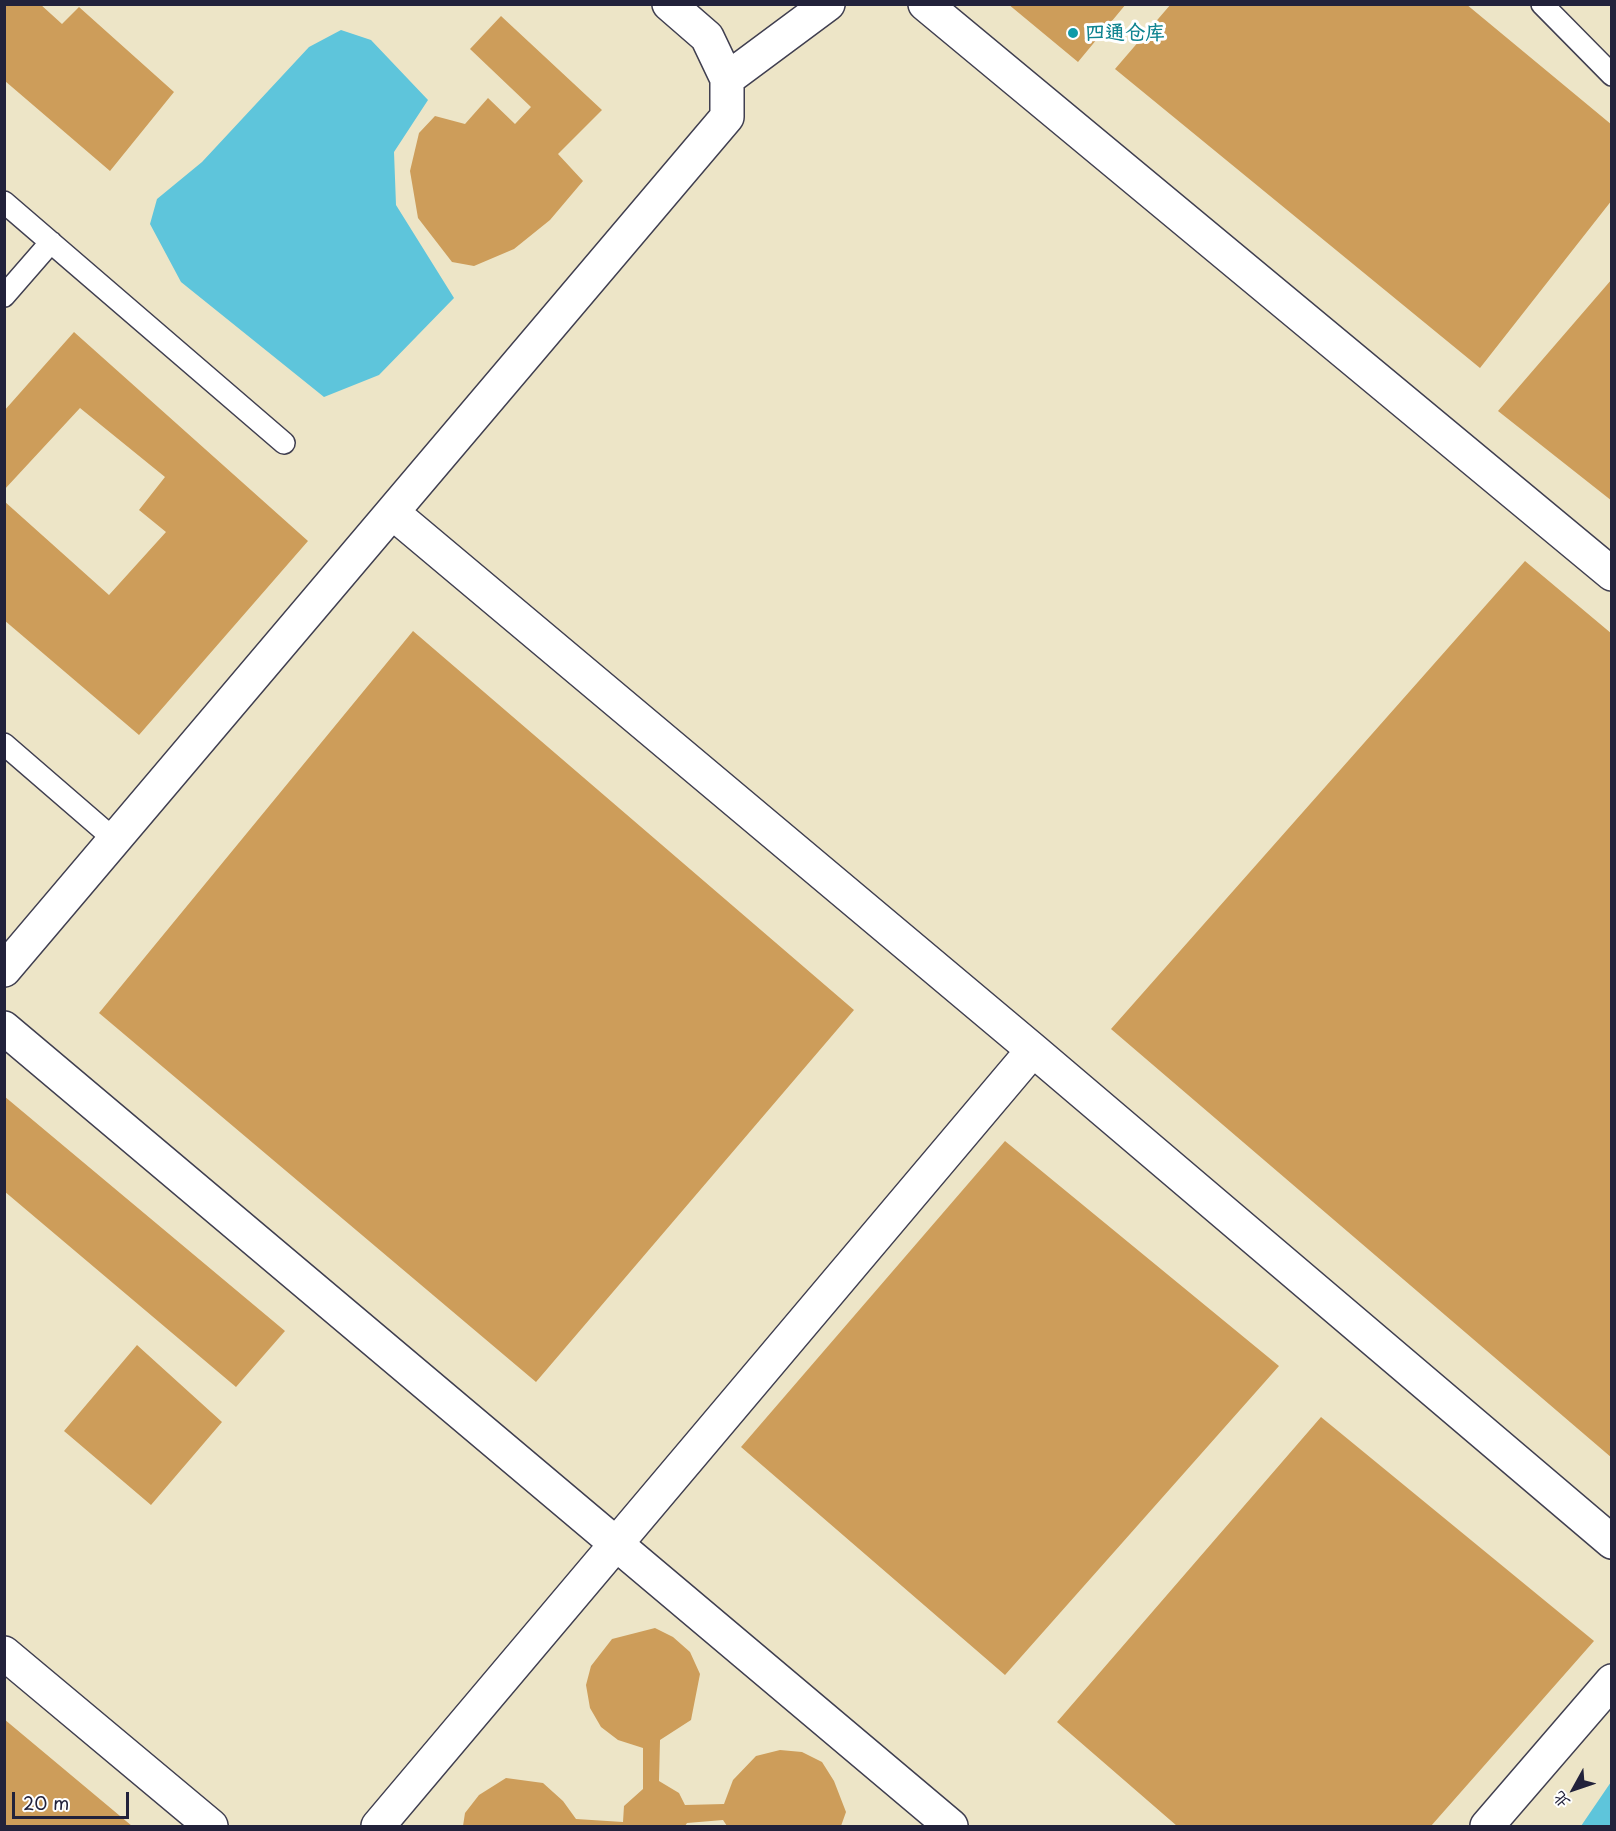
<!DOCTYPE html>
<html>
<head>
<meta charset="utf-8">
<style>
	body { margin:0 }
	#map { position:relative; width:1616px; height:1831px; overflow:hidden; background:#ede5c7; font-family:"Playpen Sans","LXGW WenKai TC",sans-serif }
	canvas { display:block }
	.frame { position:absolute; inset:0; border:6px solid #22223b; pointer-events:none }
	.north { position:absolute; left:1544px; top:1759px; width:60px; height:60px; -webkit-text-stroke:4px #fff; paint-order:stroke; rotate:230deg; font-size:16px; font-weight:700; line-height:24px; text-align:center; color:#22223b }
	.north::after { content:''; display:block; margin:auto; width:21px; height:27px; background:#22223b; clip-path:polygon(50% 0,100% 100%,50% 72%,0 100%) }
	.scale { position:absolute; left:12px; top:1792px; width:117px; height:27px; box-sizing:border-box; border:3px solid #22223b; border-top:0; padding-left:8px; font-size:18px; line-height:21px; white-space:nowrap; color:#22223b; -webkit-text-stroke:4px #fff; paint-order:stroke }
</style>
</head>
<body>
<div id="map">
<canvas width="1616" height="1831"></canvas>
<div class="frame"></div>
<div class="north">北</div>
<div class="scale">20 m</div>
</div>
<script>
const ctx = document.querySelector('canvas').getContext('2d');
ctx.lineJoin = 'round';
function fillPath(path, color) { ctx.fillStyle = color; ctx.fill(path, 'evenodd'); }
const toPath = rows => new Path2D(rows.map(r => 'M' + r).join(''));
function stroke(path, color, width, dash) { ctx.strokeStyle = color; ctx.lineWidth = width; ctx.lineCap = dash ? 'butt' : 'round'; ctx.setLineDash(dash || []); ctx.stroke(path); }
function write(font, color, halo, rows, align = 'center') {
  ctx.font = font + ' "Playpen Sans","LXGW WenKai TC",sans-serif'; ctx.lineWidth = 6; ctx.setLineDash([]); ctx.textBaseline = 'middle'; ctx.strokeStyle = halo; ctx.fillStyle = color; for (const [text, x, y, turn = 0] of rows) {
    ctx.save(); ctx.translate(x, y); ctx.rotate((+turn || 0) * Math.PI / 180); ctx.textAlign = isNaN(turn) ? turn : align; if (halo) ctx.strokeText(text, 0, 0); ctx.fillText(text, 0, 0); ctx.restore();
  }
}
const water = toPath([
	[341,30,371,40,428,100,394,152,396,205,454,298,379,375,324,397,181,282,150,224,157,199,202,162,309,47],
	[1611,1782,1611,1826,1581,1826]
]);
const building = toPath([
	[5,4,40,4,62,24,79,7,174,92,110,171,5,81],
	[1008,4,1126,4,1078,62],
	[1171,4,1466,4,1612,125,1612,200,1480,368,1115,69],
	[501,16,602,110,558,154,583,181,550,220,514,249,474,266,452,262,418,218,410,171,419,133,435,116,465,124,488,98,515,124,531,107,470,49],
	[1612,279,1612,501,1498,411],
	[74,332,308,541,139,735,4,620,4,501,109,595,166,532,139,510,165,477,80,408,4,490,4,411],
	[1525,561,1612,634,1612,1458,1111,1029],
	[413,631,854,1010,536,1382,99,1013],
	[4,1096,285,1331,236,1387,4,1191],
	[1005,1141,1279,1366,1005,1675,741,1447],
	[137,1345,222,1422,151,1505,64,1431],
	[1321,1417,1594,1641,1431,1826,1177,1826,1057,1722],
	[655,1628,673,1637,690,1652,700,1674,691,1720,660,1740,659,1781,679,1793,685,1805,724,1804,733,1780,756,1756,780,1750,802,1752,822,1762,834,1781,846,1812,841,1826,727,1826,723,1820,687,1823,685,1826,463,1826,465,1813,479,1795,506,1778,543,1783,563,1801,576,1819,623,1822,624,1806,643,1789,643,1748,618,1740,601,1727,590,1708,586,1685,591,1666,612,1639],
	[4,1719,132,1826,4,1826]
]);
const service = toPath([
	[1542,4,1612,75],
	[4,202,284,443],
	[4,296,51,242],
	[4,744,115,840]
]);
const minor = toPath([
	[925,4,1612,574],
	[727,79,828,4],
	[393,513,1033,1050,1612,1542],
	[4,970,727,117,727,79,707,37,669,4],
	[4,1028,951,1826],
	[4,1653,211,1826],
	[378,1826,1033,1050],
	[1487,1826,1612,1681]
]);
const markers = [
	[1073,33,6,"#0f9aa8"]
];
const cultureNames = [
	["四通仓库",1085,33]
];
fillPath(water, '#5ec5db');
fillPath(building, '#cd9d5a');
stroke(service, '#403f50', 24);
stroke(minor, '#403f50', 36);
stroke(service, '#fff', 21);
stroke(minor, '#fff', 33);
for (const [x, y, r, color] of markers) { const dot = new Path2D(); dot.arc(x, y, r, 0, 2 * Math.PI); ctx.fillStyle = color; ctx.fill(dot); stroke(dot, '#fff', 2); }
write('bold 20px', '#0d838f', '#fff', cultureNames, 'left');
</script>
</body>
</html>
